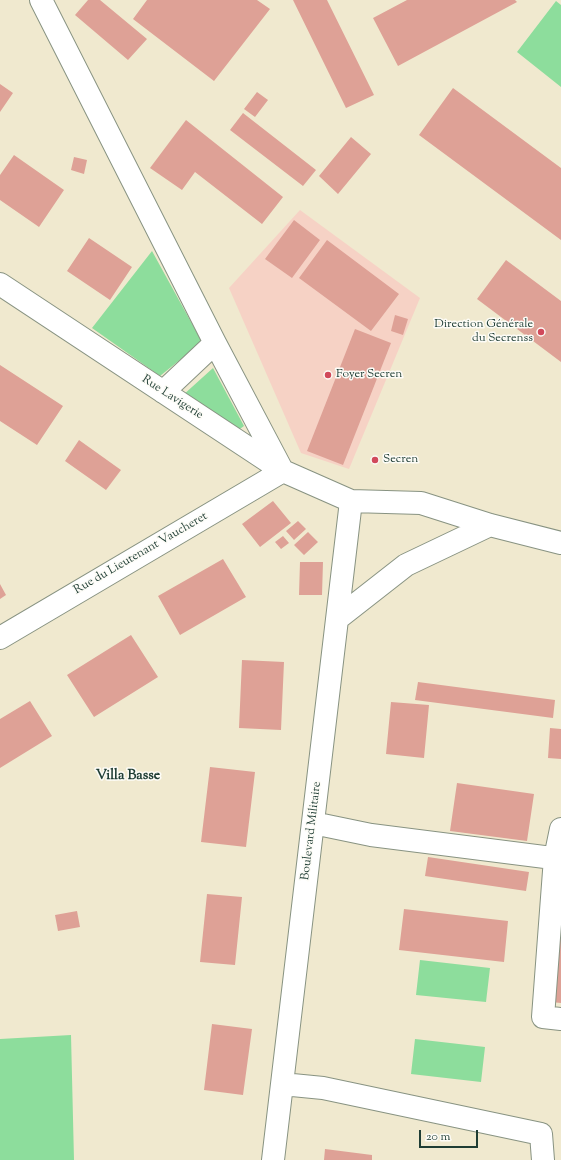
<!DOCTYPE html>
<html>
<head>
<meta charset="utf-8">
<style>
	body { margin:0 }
	#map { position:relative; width:561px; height:1160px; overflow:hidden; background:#f0e9cf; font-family:"Sorts Mill Goudy",serif }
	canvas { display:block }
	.scale { position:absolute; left:419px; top:1130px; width:59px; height:18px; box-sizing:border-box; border:2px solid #1f3d34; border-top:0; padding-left:5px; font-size:12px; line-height:14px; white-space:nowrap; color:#1f3d34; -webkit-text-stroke:3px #fdfcf7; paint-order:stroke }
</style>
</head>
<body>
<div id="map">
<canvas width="561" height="1160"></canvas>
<div class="scale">20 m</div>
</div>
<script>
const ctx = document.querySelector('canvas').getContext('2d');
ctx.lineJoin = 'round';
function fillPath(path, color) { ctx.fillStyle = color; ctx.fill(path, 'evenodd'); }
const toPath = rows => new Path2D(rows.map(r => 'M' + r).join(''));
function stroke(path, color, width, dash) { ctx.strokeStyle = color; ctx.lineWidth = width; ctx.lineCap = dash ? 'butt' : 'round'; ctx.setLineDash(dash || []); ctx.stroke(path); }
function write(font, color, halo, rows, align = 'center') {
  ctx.font = font + ' "Sorts Mill Goudy",serif'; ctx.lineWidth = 3; ctx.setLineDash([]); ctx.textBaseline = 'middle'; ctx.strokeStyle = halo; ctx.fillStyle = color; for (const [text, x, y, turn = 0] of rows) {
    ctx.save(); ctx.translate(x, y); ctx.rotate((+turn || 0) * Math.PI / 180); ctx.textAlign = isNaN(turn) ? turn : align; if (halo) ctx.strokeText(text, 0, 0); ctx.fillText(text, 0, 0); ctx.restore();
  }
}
const built = toPath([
	[300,210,420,298,349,469,301,453,229,288]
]);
const green = toPath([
	[556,1,561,5,561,87,517,52],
	[152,251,202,342,160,376,92,328],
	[213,368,244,426,237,431,182,396],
	[420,960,490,968,486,1002,416,995],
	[71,1035,74,1160,0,1160,0,1039],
	[415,1039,485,1047,481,1082,411,1074]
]);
const building = toPath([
	[88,0,100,0,147,39,128,60,75,15],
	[147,0,257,0,270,9,214,81,133,19],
	[293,0,327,0,374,95,346,108],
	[407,0,515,0,517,2,398,66,373,18],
	[0,84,13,93,0,112],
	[453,88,561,168,561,240,419,135],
	[257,92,268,100,255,117,244,109],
	[243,113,316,170,303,186,230,130],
	[186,120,283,197,262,224,195,172,182,190,150,168],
	[351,137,371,154,338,194,319,176],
	[14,155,64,190,39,227,0,200,0,175],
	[74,157,87,160,84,174,71,170],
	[294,220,320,240,292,278,265,259],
	[89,238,132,267,110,300,67,271],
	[327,240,399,294,371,331,299,278],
	[506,260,561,301,561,362,477,299],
	[395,315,408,319,403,335,391,331],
	[355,329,391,343,343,465,307,451],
	[0,365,63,406,37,445,0,421],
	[79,440,121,470,106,490,65,461],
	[273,501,291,523,260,547,242,524],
	[298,521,306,529,294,540,286,531],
	[308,532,318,542,304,555,294,545],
	[283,536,289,543,281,549,275,542],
	[223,559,246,597,180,635,158,596],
	[300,562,323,562,322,595,299,595],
	[0,584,6,595,0,599],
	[131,635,158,677,94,717,67,675],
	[242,660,284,662,281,730,239,728],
	[418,682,555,700,553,718,415,700],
	[30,701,52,736,0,768,0,719],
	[391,702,429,705,424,758,386,754],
	[550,728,561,729,561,759,548,758],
	[210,767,255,772,246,847,201,842],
	[457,783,534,794,527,841,450,831],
	[428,857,529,872,526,891,425,876],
	[207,894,242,897,235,965,200,962],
	[404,909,508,921,504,962,399,950],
	[77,911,80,927,58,931,55,915],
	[560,934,561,934,561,1003,551,1002],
	[212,1024,252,1029,243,1095,204,1090],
	[325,1149,372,1155,372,1160,324,1160]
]);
const minor = toPath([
	[41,0,215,343,281,468],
	[0,284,283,471,351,501,421,503,490,525,561,543],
	[163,392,215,343],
	[337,619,406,565,490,525],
	[0,638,283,471],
	[313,823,371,835,561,859],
	[561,829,555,858,543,1017,561,1019],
	[282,1084,323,1088,541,1134,543,1160],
	[273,1160,351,501]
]);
const markers = [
	[541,332,4,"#d1495b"],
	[328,375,4,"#d1495b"],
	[375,460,4,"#d1495b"]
];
const poiNames = [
	["Direction Générale",533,325,"right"],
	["du Secrenss",533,339,"right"],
	["Foyer Secren",336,375],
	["Secren",383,460]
];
const streetNames = [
	["Rue Lavigerie",172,398,33],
	["Rue du Lieutenant Vaucheret",141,554,-30],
	["Boulevard Militaire",312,831,-83]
];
const quarterNames = [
	["Villa Basse",128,777]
];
fillPath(built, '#f6d2c5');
fillPath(green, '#8ddd9c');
fillPath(building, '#dea196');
stroke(minor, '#889382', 24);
stroke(minor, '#fff', 22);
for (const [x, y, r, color] of markers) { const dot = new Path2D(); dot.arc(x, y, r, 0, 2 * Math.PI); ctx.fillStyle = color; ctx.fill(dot); stroke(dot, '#fdfcf7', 1.5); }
write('12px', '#1f3d34', '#fdfcf7', poiNames, 'left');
write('12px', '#1f3d34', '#fdfcf7', streetNames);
write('bold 14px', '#1f3d34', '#fdfcf7', quarterNames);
</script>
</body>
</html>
